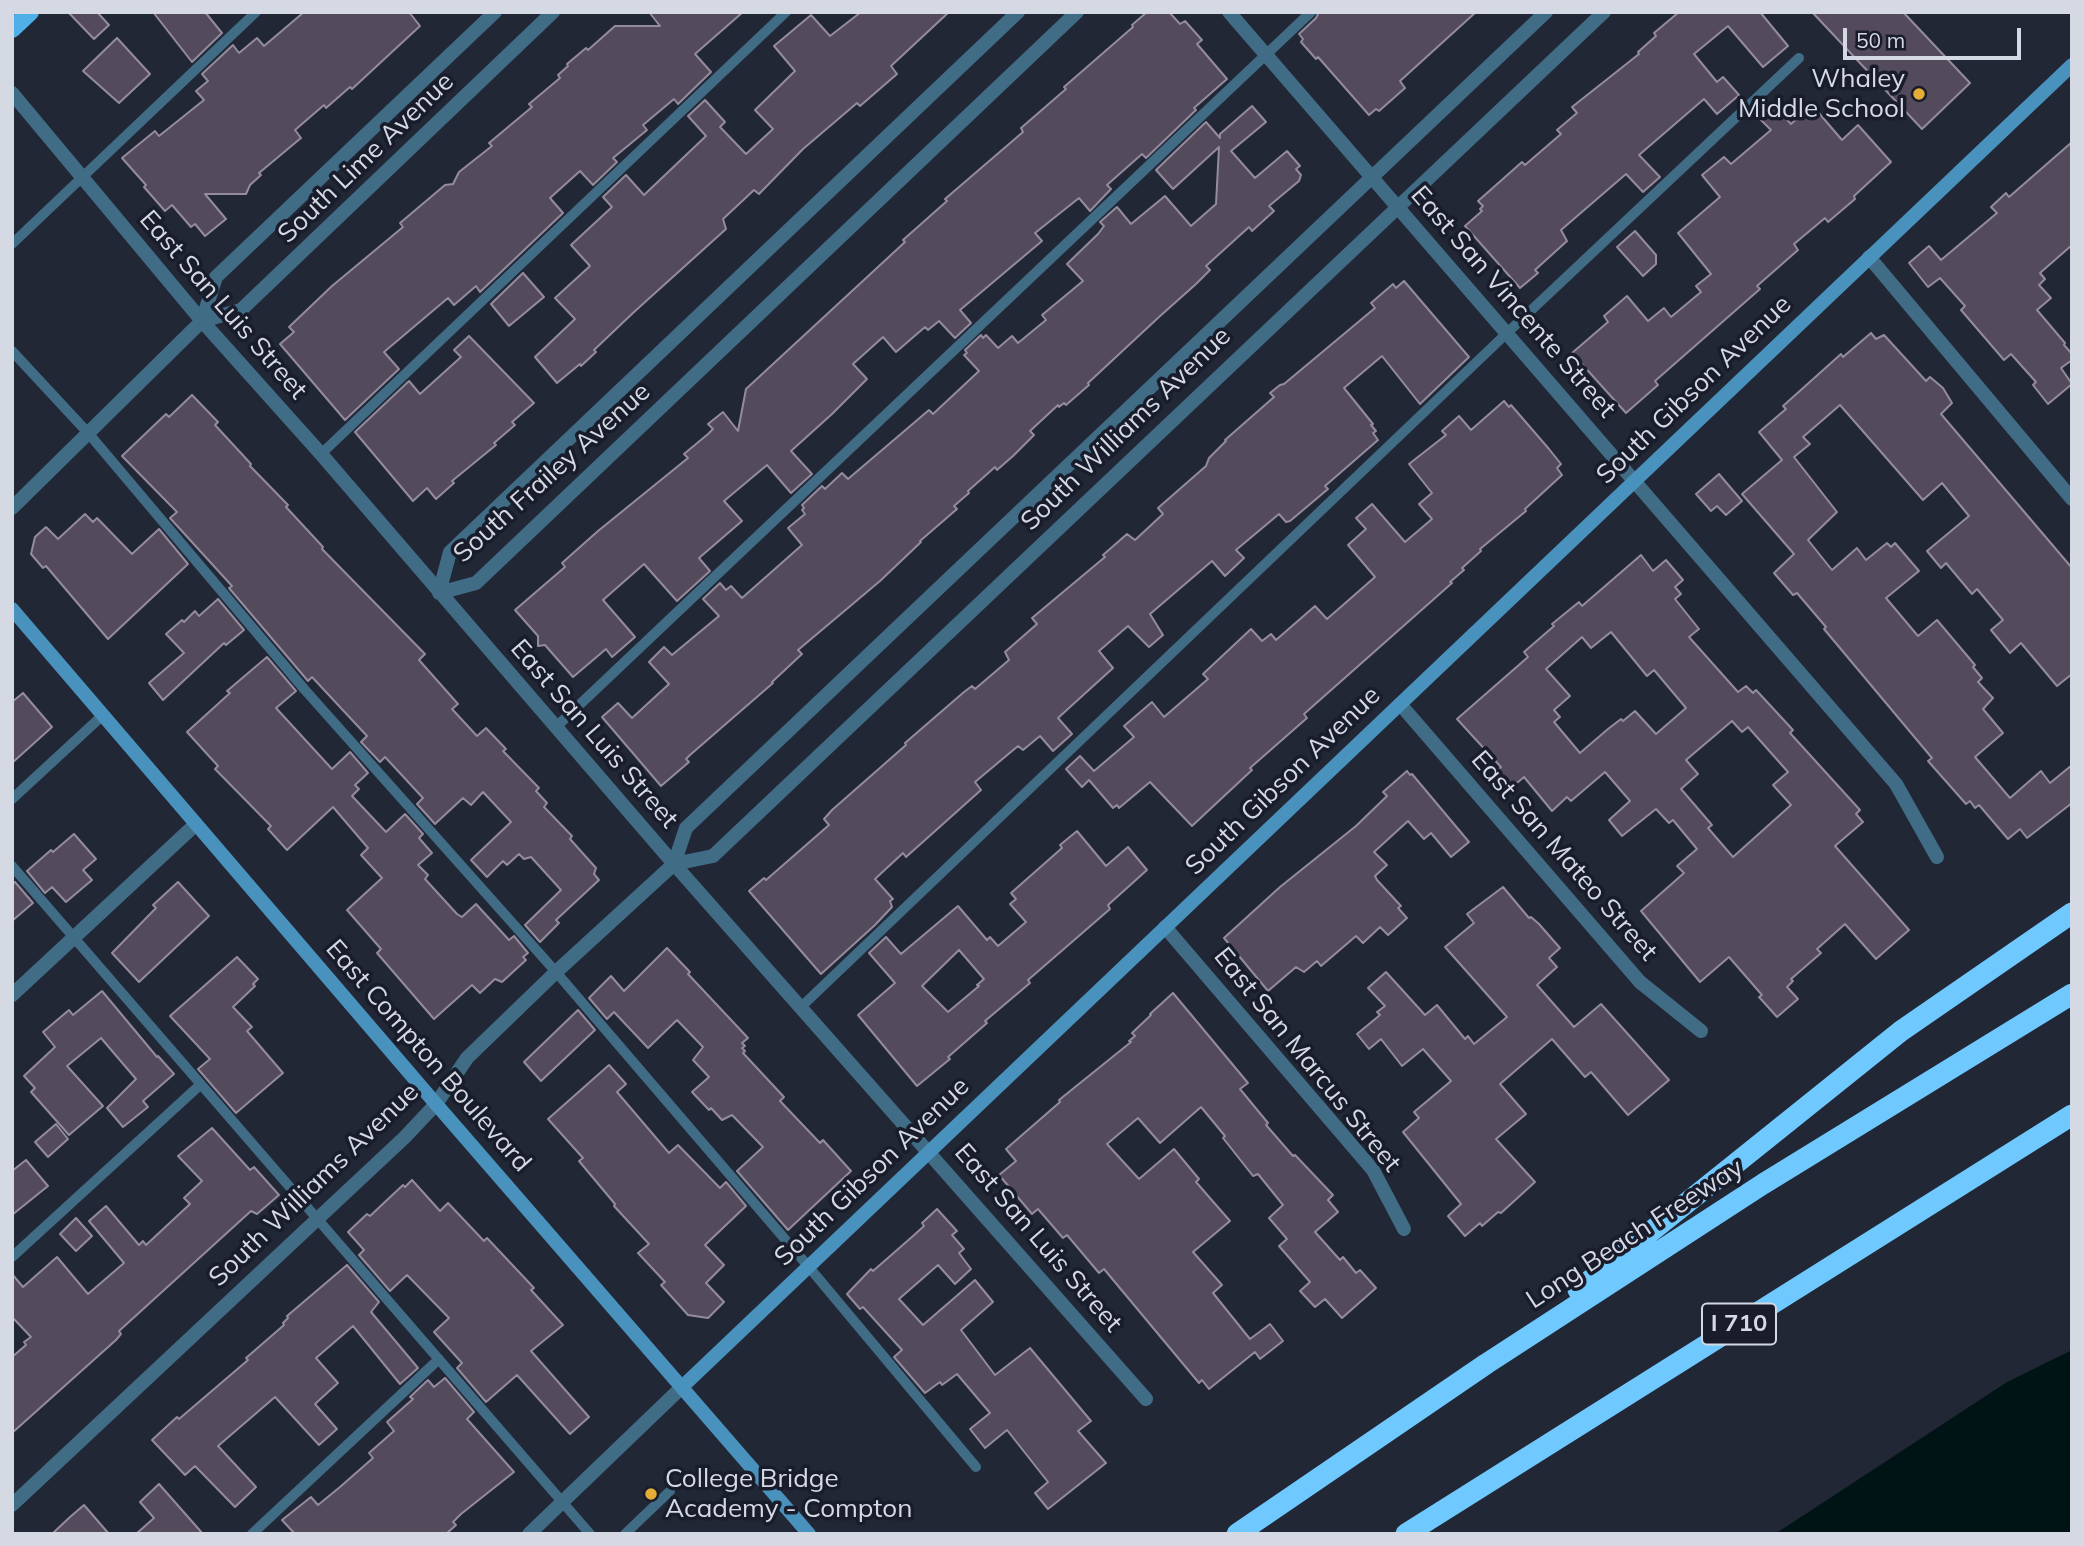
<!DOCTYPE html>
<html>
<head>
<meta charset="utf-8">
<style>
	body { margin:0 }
	#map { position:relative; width:2084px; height:1546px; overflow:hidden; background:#222736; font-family:Mulish,sans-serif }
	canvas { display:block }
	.frame { position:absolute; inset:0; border:14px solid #d5d9e3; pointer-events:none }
	.scale { position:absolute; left:1843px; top:28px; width:178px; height:32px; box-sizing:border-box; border:4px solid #d5d9e3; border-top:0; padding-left:9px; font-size:21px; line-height:24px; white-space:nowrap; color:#d5d9e3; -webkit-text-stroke:5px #191d2b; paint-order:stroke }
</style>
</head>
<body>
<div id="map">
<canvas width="2084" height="1546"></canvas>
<div class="frame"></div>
<div class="scale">50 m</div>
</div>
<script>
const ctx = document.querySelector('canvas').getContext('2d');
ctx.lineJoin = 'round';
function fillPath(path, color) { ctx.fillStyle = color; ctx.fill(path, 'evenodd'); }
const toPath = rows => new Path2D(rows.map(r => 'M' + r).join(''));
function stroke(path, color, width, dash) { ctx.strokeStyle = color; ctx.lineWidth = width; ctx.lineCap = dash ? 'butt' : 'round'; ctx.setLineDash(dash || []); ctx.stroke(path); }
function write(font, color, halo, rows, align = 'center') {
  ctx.font = font + ' Mulish,sans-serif'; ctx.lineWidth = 7; ctx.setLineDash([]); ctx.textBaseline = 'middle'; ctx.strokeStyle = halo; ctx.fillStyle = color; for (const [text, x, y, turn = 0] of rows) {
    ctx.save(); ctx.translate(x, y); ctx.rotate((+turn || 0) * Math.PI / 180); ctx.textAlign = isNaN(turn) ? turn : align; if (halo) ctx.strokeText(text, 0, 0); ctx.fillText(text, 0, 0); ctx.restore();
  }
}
const water = toPath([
	[2072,1350,2072,1534,1775,1534,2007,1382]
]);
const building = toPath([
	[68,12,97,12,109,25,94,39,68,12],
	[153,12,205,12,222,33,192,62,153,12],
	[304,12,409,12,420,26,352,89,350,87,326,108,324,105,295,130,301,138,259,173,261,175,250,185,246,194,205,194,226,219,205,236,195,224,191,227,172,205,165,211,144,187,146,185,122,158,155,131,159,136,204,100,196,91,208,81,202,74,233,45,239,53,257,38,264,46,304,12],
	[649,12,743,12,695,54,711,72,678,104,674,99,643,125,647,130,613,158,617,162,593,185,580,171,550,198,563,213,480,292,476,286,454,305,448,298,384,352,399,369,345,420,280,344,294,332,289,327,332,286,403,227,400,223,445,185,453,184,459,172,492,146,489,143,532,107,529,104,560,78,558,75,568,66,567,64,586,48,588,50,615,26,660,26,649,12],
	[861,12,949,12,891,66,897,74,860,106,857,103,803,149,759,194,754,190,723,219,726,229,634,312,594,350,596,352,581,366,580,364,557,383,535,357,575,319,555,298,590,266,571,245,612,207,603,197,626,175,644,195,706,136,688,116,705,100,725,122,720,127,746,154,773,129,755,110,795,71,774,46,811,15,830,36,861,12],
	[1147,12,1169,12,1180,24,1185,21,1202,40,1197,44,1227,79,1194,108,1196,110,1146,158,1142,154,1107,185,1111,189,1090,211,1079,198,1035,233,1042,241,960,310,971,323,955,338,939,321,928,330,925,327,896,352,883,337,853,364,867,379,832,414,791,451,812,474,791,493,767,465,724,501,742,521,699,558,710,571,677,601,644,564,603,600,635,637,612,657,606,649,573,677,545,645,538,646,538,636,515,610,565,567,562,563,598,531,688,458,684,454,708,434,713,429,708,424,723,412,738,431,746,389,905,242,903,240,947,201,945,199,1023,132,1021,128,1066,89,1064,87,1133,27,1132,25,1147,12],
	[1319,12,1476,12,1400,81,1405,88,1379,111,1376,109,1369,115,1318,57,1316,59,1301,42,1303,39,1299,34,1316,18,1319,12],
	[1679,12,1760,12,1788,46,1763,67,1728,26,1694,54,1717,82,1723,77,1739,95,1717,114,1704,99,1639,155,1660,177,1643,192,1626,174,1561,230,1567,241,1535,270,1538,273,1520,288,1465,226,1482,211,1480,209,1483,206,1478,201,1522,162,1525,165,1561,134,1557,130,1577,113,1572,107,1639,54,1638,52,1656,36,1654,33,1679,12],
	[1812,12,1903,12,1970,83,1922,129,1812,12],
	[117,38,150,74,119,103,83,71,117,38],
	[1774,105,1791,124,1812,105,1842,140,1858,125,1891,162,1854,196,1855,199,1828,222,1825,218,1794,244,1798,250,1757,286,1760,289,1655,381,1658,385,1626,413,1572,353,1608,322,1604,316,1627,296,1648,321,1664,308,1671,317,1701,292,1696,286,1711,274,1678,233,1720,197,1702,175,1724,157,1731,164,1771,130,1759,118,1774,105],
	[1252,106,1266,122,1231,151,1255,178,1287,151,1300,166,1296,169,1301,175,1299,181,1269,206,1274,211,1252,231,1249,227,1206,266,1210,270,1196,284,1159,317,1088,383,1089,385,1066,405,1064,403,1059,407,1058,405,1030,431,1034,435,1013,456,997,470,995,467,968,491,969,493,954,506,957,509,920,541,921,542,880,581,798,650,802,654,772,682,773,683,690,755,686,759,689,762,661,786,602,717,618,703,632,718,669,684,649,662,664,647,672,655,719,616,703,599,720,583,726,590,731,586,742,598,802,545,788,528,805,514,802,510,804,508,802,505,822,486,825,489,842,473,848,479,929,410,933,414,979,371,964,355,967,353,965,350,981,335,983,338,986,335,998,348,1012,336,1018,343,1046,320,1042,315,1083,281,1067,264,1098,234,1104,226,1100,222,1117,207,1131,224,1165,196,1191,226,1216,204,1219,147,1173,189,1156,170,1206,122,1220,138,1220,134,1252,106],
	[2072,142,2072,245,2040,273,2045,279,2039,285,2051,298,2037,310,2065,343,2064,345,2072,354,2072,360,2061,368,2072,384,2048,404,2033,385,2036,382,2011,354,2004,360,1961,310,1965,306,1940,278,1928,287,1909,263,1929,246,1941,260,1997,213,1991,207,2006,193,2009,197,2072,142],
	[1635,231,1656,255,1656,264,1643,276,1617,247,1635,231],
	[523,273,544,297,509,326,491,304,523,273],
	[1404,281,1469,357,1420,404,1382,356,1344,388,1373,424,1371,425,1376,431,1373,433,1378,440,1325,486,1328,489,1290,521,1286,522,1279,514,1236,550,1244,558,1225,576,1212,561,1150,614,1163,635,1149,647,1128,626,1099,651,1113,668,1058,718,1072,734,1053,751,1040,736,1023,750,1018,746,975,782,981,790,906,857,903,853,875,879,893,899,890,901,892,907,875,925,821,974,749,891,764,878,766,880,829,825,824,819,832,810,906,745,905,743,964,692,972,686,975,689,1009,660,1005,652,1037,624,1032,618,1105,557,1103,555,1127,534,1135,540,1163,514,1158,508,1206,466,1209,458,1226,441,1225,440,1274,397,1270,393,1280,385,1284,384,1375,308,1371,303,1393,284,1396,288,1404,281],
	[1871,333,1876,339,1884,335,1926,381,1930,377,1943,388,1952,403,1941,414,2072,568,2072,674,2057,686,2021,643,2010,653,1991,630,2003,620,1977,589,1972,594,1946,563,1941,568,1927,551,1969,516,1942,483,1923,500,1840,405,1803,437,1810,444,1794,457,1837,512,1808,540,1832,570,1857,548,1866,560,1887,543,1891,547,1895,543,1919,571,1886,598,1918,636,1937,620,1975,665,1973,667,1982,678,1978,682,1993,698,1983,709,2003,733,1975,757,2010,798,2041,771,2050,783,2072,765,2072,803,2027,838,2020,829,2008,839,1979,805,1975,808,1970,801,1966,804,1928,761,1932,758,1824,629,1826,627,1797,593,1793,595,1774,573,1794,554,1742,494,1782,460,1759,432,1786,409,1783,406,1841,354,1843,357,1871,333],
	[469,336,534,403,512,422,515,425,494,443,496,445,452,481,454,483,436,499,427,488,413,501,355,432,409,381,420,394,461,357,454,350,469,336],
	[192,395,218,422,215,425,251,464,250,466,288,505,286,507,323,547,322,549,425,654,419,660,458,704,452,709,477,736,486,728,506,749,503,751,539,788,536,791,547,803,544,807,572,836,570,839,596,868,594,874,599,880,556,920,559,923,540,942,525,925,561,890,531,857,524,859,519,854,507,865,503,861,487,877,471,860,511,822,483,792,471,805,463,798,435,824,417,804,423,798,385,757,380,762,361,742,367,736,312,677,308,681,229,588,232,586,170,518,177,512,122,456,166,414,169,417,192,395],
	[1504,401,1509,407,1511,405,1549,449,1561,464,1557,468,1562,475,1525,509,1526,511,1480,549,1481,551,1462,568,1464,570,1450,582,1452,583,1304,714,1307,718,1250,768,1252,770,1192,826,1150,782,1119,808,1117,805,1113,808,1089,780,1082,787,1066,769,1080,756,1094,771,1134,737,1124,726,1152,702,1164,717,1208,679,1203,674,1251,629,1262,641,1271,634,1276,640,1315,606,1327,619,1375,577,1348,545,1366,529,1356,518,1372,504,1405,542,1432,519,1419,504,1432,493,1409,464,1446,435,1442,431,1459,416,1471,430,1504,401],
	[1719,474,1742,501,1726,515,1717,506,1711,511,1696,494,1719,474],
	[85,514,93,522,97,518,132,554,159,529,188,564,108,639,46,566,43,568,31,554,35,537,46,527,58,539,85,514],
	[1641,555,1653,571,1666,560,1683,580,1675,587,1681,594,1675,599,1699,629,1689,637,1738,692,1746,686,1753,693,1756,690,1793,730,1790,733,1860,810,1856,814,1863,822,1835,846,1909,930,1876,959,1845,924,1817,949,1821,953,1791,979,1793,981,1787,987,1798,999,1777,1017,1759,997,1762,995,1729,957,1700,982,1641,911,1684,873,1677,866,1697,849,1673,820,1669,823,1656,809,1622,836,1609,820,1630,801,1605,772,1571,801,1567,797,1552,811,1524,777,1511,788,1497,771,1501,767,1457,719,1528,657,1524,652,1554,626,1552,624,1579,602,1582,606,1641,555],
	[1611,632,1647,676,1654,670,1686,708,1656,734,1635,711,1623,721,1621,719,1608,729,1580,753,1554,722,1560,717,1554,710,1570,696,1546,669,1582,637,1591,648,1611,632],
	[1732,721,1742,732,1748,727,1788,772,1773,785,1791,805,1733,857,1708,828,1712,825,1681,789,1698,774,1686,760,1732,721],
	[218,599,244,630,226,645,224,643,163,700,149,683,184,653,166,634,182,620,184,622,195,611,199,616,218,599],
	[267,657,296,691,276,708,332,769,350,752,368,773,355,785,359,789,352,796,386,832,405,814,423,834,419,838,432,853,418,865,428,875,425,879,457,914,462,917,476,904,509,940,514,936,528,953,523,957,526,960,502,982,495,979,480,993,472,985,434,1019,377,953,381,949,347,910,382,878,361,855,368,848,333,807,287,850,268,829,271,826,215,769,218,766,187,732,230,693,227,691,267,657],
	[23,693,52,727,12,763,12,702,23,693],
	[1407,771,1410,775,1412,774,1469,842,1451,857,1431,833,1424,839,1408,821,1374,852,1387,865,1375,876,1377,880,1401,906,1398,908,1407,918,1388,935,1380,927,1363,943,1356,936,1321,966,1317,961,1304,972,1296,967,1268,991,1224,938,1280,887,1356,826,1387,796,1383,792,1407,771],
	[1077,831,1106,866,1128,847,1147,870,1108,905,1110,909,1028,980,1030,983,985,1021,987,1023,948,1057,950,1059,917,1086,858,1015,895,983,869,953,886,937,901,954,958,906,987,940,990,937,998,946,1026,922,1010,904,1016,899,1011,893,1062,848,1060,845,1077,831],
	[959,950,984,979,977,985,979,986,948,1012,922,986,959,950],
	[74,834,96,859,83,870,92,880,66,902,52,887,45,893,27,871,51,850,53,852,74,834],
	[15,882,33,903,12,921,12,884,15,882],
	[178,882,209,916,139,982,112,953,156,908,153,905,178,882],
	[1503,887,1529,918,1531,917,1539,924,1560,948,1549,958,1557,967,1537,985,1574,1027,1601,1004,1669,1080,1628,1115,1591,1072,1585,1077,1552,1039,1500,1084,1526,1114,1496,1139,1535,1182,1501,1213,1498,1212,1482,1226,1480,1223,1465,1236,1448,1216,1461,1204,1403,1132,1419,1118,1414,1112,1451,1081,1423,1049,1402,1066,1381,1039,1369,1049,1357,1034,1380,1015,1377,1012,1385,1006,1368,988,1386,972,1425,1015,1437,1005,1465,1039,1468,1036,1474,1044,1507,1017,1445,947,1474,923,1467,914,1503,887],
	[667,948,690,972,688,974,748,1038,742,1043,745,1046,742,1048,745,1051,743,1053,784,1097,780,1101,820,1143,823,1140,851,1171,788,1230,737,1171,763,1147,732,1115,722,1120,711,1108,709,1110,692,1092,709,1077,693,1060,703,1047,677,1020,648,1048,614,1012,607,1019,589,998,611,976,624,991,667,948],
	[237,957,258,979,253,984,255,986,233,1007,252,1027,247,1031,283,1073,236,1113,198,1069,210,1059,170,1016,237,957],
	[102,991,157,1057,158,1056,174,1074,143,1101,148,1107,123,1127,107,1108,136,1079,101,1038,67,1066,103,1106,69,1135,31,1092,35,1088,24,1076,55,1047,43,1032,69,1010,73,1015,102,991],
	[1173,993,1248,1083,1240,1089,1268,1123,1266,1125,1293,1156,1295,1155,1333,1195,1328,1200,1338,1212,1315,1232,1340,1260,1343,1257,1356,1273,1360,1270,1376,1288,1342,1318,1325,1299,1315,1307,1300,1291,1310,1282,1279,1246,1287,1239,1269,1218,1283,1205,1258,1174,1253,1176,1223,1138,1225,1136,1201,1107,1160,1143,1138,1118,1107,1144,1139,1179,1174,1149,1199,1179,1196,1182,1230,1221,1193,1252,1222,1285,1213,1293,1250,1339,1270,1324,1283,1341,1260,1359,1255,1352,1209,1389,1202,1380,1199,1383,1104,1269,1099,1273,1067,1235,1063,1238,1038,1209,1032,1214,999,1175,1016,1161,1006,1149,1060,1102,1059,1100,1131,1042,1129,1041,1135,1036,1132,1033,1151,1015,1150,1014,1173,993],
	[578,1010,595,1030,541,1081,524,1062,578,1010],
	[609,1065,626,1084,617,1092,669,1153,678,1145,720,1188,726,1182,746,1206,705,1245,724,1265,706,1283,724,1302,708,1318,688,1315,661,1285,665,1282,638,1253,649,1244,614,1206,615,1204,579,1161,583,1158,548,1119,609,1065],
	[56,1124,68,1139,48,1157,35,1142,56,1124],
	[212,1128,250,1170,254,1167,279,1195,257,1214,251,1211,119,1331,121,1334,116,1340,12,1433,12,1357,26,1345,24,1342,31,1337,12,1317,12,1274,23,1287,57,1257,88,1294,124,1263,89,1221,106,1206,139,1245,143,1241,146,1245,190,1204,184,1198,202,1181,178,1156,212,1128],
	[26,1160,48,1186,12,1215,12,1171,26,1160],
	[412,1180,440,1211,448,1203,484,1241,487,1238,534,1288,531,1290,563,1325,531,1351,589,1417,570,1434,517,1375,486,1402,457,1368,462,1363,434,1332,449,1318,407,1275,390,1291,359,1255,364,1250,348,1232,367,1214,370,1216,403,1185,405,1187,412,1180],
	[937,1209,957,1231,952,1235,964,1249,959,1253,971,1269,955,1284,938,1265,899,1299,923,1325,975,1280,993,1302,961,1330,995,1375,1030,1348,1091,1421,1078,1431,1106,1463,1048,1509,1035,1493,1048,1482,1007,1430,985,1448,970,1429,990,1413,957,1374,942,1385,940,1382,925,1393,894,1357,902,1350,863,1307,860,1309,847,1294,871,1269,873,1271,913,1236,924,1226,922,1223,937,1209],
	[76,1218,92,1236,76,1251,60,1234,76,1218],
	[347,1265,379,1302,371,1312,418,1368,400,1384,353,1326,316,1358,338,1383,315,1404,337,1429,319,1445,275,1397,218,1446,256,1487,235,1507,195,1466,185,1475,152,1440,177,1417,179,1419,248,1360,246,1358,284,1325,283,1323,288,1318,287,1316,347,1265],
	[445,1378,474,1412,467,1419,514,1472,461,1514,453,1522,456,1525,446,1534,295,1534,282,1520,311,1497,318,1505,340,1487,373,1458,369,1453,394,1431,387,1422,413,1399,410,1397,428,1380,434,1387,445,1378],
	[159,1484,203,1534,136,1534,154,1518,140,1502,159,1484],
	[84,1505,109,1534,52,1534,70,1517,84,1505]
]);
const lane = toPath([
	[12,244,256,12],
	[12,351,89,434,305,690,556,972,808,1266,976,1467],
	[321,454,786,12],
	[556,727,1311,12],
	[12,799,103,715],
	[12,866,590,1534],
	[801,1007,1507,333,1799,58],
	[12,1257,200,1085],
	[252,1534,439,1359],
	[625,1534,670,1491]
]);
const street = toPath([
	[1229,12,1896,784,1937,857],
	[12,93,202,321,321,454,674,864,1146,1399],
	[1869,257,2072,499],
	[202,321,241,310,553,12],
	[12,508,202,321,216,277,495,12],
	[439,593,476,583,1077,12],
	[439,593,450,552,1018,12],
	[1400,704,1640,982,1701,1031],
	[674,864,713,856,1604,12],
	[1165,927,1373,1170,1404,1229],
	[12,995,196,824],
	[12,1505,405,1137,436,1104,467,1058,556,972,674,864,686,828,1546,12],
	[529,1534,682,1387]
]);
const secondary = toPath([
	[12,609,436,1104,809,1534],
	[682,1387,2072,65]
]);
const primary = toPath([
	[12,29,30,12]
]);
const highway = toPath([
	[1578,1290,1901,1031,2072,913],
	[1237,1534,1486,1364,1763,1184,2072,994],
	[1406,1534,2072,1115]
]);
const markers = [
	[1919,94,7,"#e5ad35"],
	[651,1494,7,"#e5ad35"]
];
const shields = [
	[1739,1324,74]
];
const shieldNames = [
	["I 710",1739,1324]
];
const poiNames = [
	["Whaley",1905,79],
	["Middle School",1905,109],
	["College Bridge",665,1479,"left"],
	["Academy - Compton",665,1509,"left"]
];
const streetNames = [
	["South Lime Avenue",366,158,-44],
	["East San Vincente Street",1513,302,49],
	["East San Luis Street",223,305,49],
	["South Gibson Avenue",1694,390,-44],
	["South Williams Avenue",1126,429,-44],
	["South Frailey Avenue",552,473,-42],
	["East San Luis Street",594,734,49],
	["South Gibson Avenue",1283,781,-44],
	["East San Mateo Street",1564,856,49],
	["East Compton Boulevard",428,1056,49],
	["East San Marcus Street",1307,1060,51],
	["South Gibson Avenue",872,1172,-44],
	["South Williams Avenue",314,1185,-44],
	["Long Beach Freeway",1635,1234,-33],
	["East San Luis Street",1038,1238,49]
];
fillPath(water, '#001416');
fillPath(building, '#534b5c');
stroke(building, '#948b9e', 2);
stroke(lane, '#406c86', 10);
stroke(street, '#406c86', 14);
stroke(secondary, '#4992bd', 14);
stroke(primary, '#4eb0e7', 18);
stroke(highway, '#6fc9fe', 21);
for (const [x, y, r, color] of markers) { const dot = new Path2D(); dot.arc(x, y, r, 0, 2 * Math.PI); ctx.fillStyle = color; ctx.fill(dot); stroke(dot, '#191d2b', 2.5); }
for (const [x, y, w] of shields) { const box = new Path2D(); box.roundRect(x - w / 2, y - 20.5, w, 41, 5); ctx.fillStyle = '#191d2b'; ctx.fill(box); stroke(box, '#d5d9e3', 2); }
write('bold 24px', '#d5d9e3', null, shieldNames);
write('26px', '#d5d9e3', '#191d2b', poiNames, 'right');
write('26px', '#d5d9e3', '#191d2b', streetNames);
</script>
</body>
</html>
